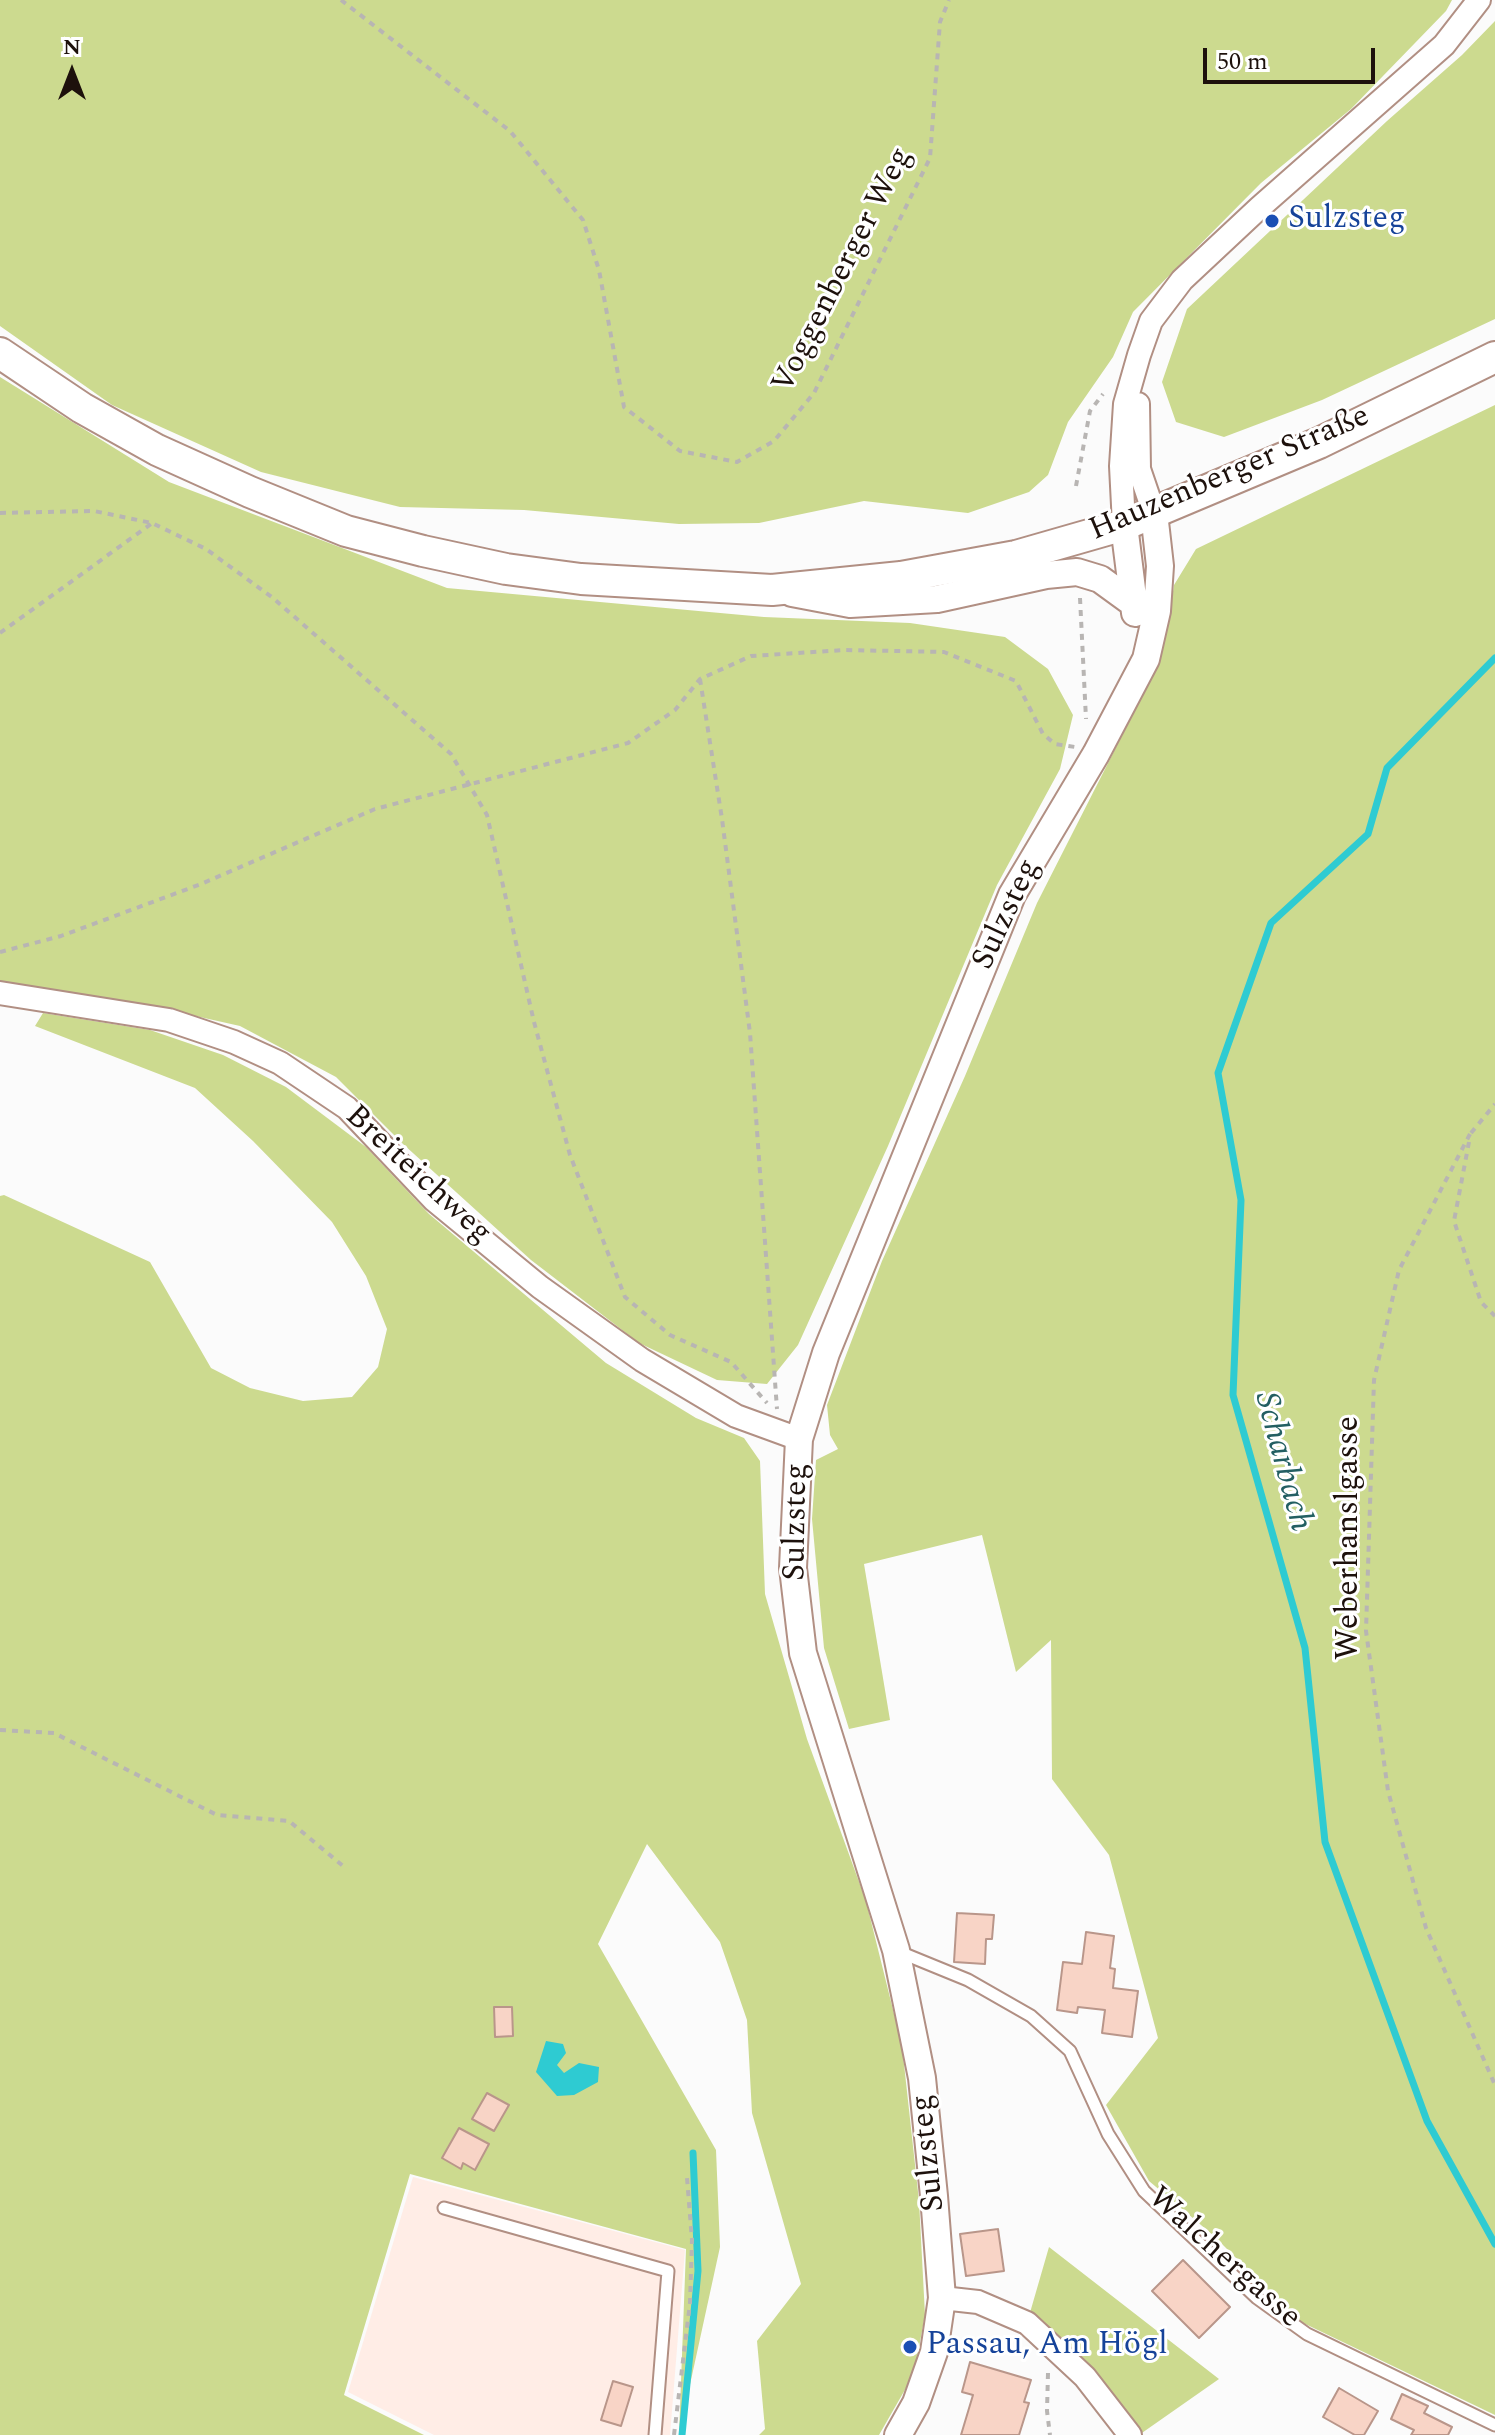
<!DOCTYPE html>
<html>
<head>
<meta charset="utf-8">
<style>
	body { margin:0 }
	#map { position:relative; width:1495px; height:2435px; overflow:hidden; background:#fbfbfb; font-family:Spectral,serif }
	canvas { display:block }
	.north { position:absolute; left:32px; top:32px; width:80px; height:80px; -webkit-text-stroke:6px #fff; paint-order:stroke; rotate:0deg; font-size:22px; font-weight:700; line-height:32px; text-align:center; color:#1d110c }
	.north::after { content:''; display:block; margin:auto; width:28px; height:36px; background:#1d110c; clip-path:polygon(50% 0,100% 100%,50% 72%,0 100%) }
	.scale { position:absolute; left:1203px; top:48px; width:172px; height:36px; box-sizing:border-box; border:4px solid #1d110c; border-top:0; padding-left:10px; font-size:24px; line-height:28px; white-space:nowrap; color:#1d110c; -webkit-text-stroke:6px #fff; paint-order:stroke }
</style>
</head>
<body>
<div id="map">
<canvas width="1495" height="2435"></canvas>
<div class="north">N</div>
<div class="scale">50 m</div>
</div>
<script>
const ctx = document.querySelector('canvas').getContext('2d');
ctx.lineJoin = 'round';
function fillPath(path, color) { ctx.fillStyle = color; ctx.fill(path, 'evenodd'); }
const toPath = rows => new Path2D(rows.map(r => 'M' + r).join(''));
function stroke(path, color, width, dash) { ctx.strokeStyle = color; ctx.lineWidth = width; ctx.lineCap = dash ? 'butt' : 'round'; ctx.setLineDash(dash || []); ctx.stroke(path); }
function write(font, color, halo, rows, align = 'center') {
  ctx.font = font + ' Spectral,serif'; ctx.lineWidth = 6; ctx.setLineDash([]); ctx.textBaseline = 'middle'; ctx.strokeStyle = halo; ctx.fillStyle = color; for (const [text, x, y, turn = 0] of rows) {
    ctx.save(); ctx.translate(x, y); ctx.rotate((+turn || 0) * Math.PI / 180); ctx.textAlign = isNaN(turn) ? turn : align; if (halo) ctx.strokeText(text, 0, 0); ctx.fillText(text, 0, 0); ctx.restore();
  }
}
const built = toPath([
	[413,2177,685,2250,670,2435,434,2435,348,2392]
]);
const green = toPath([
	[0,0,1452,0,1446,11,1351,109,1261,183,1133,312,1113,357,1068,422,1048,475,1029,492,968,513,864,501,759,523,679,524,524,510,400,507,261,472,112,405,0,326],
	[1495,21,1495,319,1322,400,1224,437,1176,422,1162,382,1187,309,1387,121,1462,55],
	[0,377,169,482,447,588,764,617,910,623,1005,637,1048,669,1073,715,1060,769,997,885,888,1146,798,1345,767,1384,717,1380,639,1343,531,1260,403,1144,336,1077,240,1026,133,1002,0,985],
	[1495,405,1495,2415,1299,2321,1214,2236,1149,2181,1106,2105,1158,2038,1109,1855,1052,1779,1051,1640,1016,1672,982,1535,864,1564,890,1720,849,1729,824,1648,812,1519,816,1460,838,1449,830,1435,827,1405,882,1261,965,1076,1037,903,1135,710,1168,624,1174,585,1196,549],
	[43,1013,150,1030,223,1055,286,1087,366,1147,429,1214,606,1363,696,1418,744,1438,760,1461,765,1594,807,1739,866,1901,902,2046,919,2201,925,2315,914,2374,879,2435,759,2435,765,2429,757,2341,801,2284,752,2113,747,2020,720,1942,647,1844,598,1944,716,2150,720,2247,679,2435,686,2249,410,2174,344,2395,424,2435,0,2435,0,1196,4,1195,150,1262,211,1368,250,1388,303,1401,352,1397,378,1367,387,1329,366,1276,332,1222,253,1141,195,1088,35,1026],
	[1049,2247,1219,2379,1139,2435,1027,2323]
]);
const water = toPath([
	[546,2041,563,2044,566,2053,557,2065,564,2073,579,2063,599,2067,598,2082,574,2095,557,2096,536,2072]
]);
const stream = toPath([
	[1495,658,1387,768,1368,834,1271,923,1218,1073,1241,1200,1233,1395,1305,1648,1325,1842,1427,2121,1495,2244],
	[682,2435,698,2271,693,2153]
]);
const building = toPath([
	[957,1913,994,1915,992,1939,986,1939,985,1964,954,1962,957,1913],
	[1086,1932,1114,1936,1110,1968,1115,1969,1113,1988,1138,1991,1132,2037,1102,2033,1105,2010,1078,2007,1077,2013,1057,2010,1063,1962,1082,1964,1086,1932],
	[494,2007,512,2007,513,2036,495,2037,494,2007],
	[487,2093,509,2105,494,2131,472,2119,487,2093],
	[459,2128,489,2144,475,2170,463,2163,461,2169,442,2158,459,2128],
	[998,2229,1004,2271,966,2276,960,2234,998,2229],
	[1183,2260,1230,2307,1199,2338,1152,2291,1183,2260],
	[970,2362,1031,2380,1024,2402,1029,2403,1019,2435,961,2435,973,2395,962,2392,970,2362],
	[613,2381,633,2387,621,2426,601,2420,613,2381],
	[1339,2388,1378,2411,1364,2435,1355,2435,1323,2417,1339,2388],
	[1402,2394,1428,2406,1424,2413,1452,2427,1448,2435,1411,2435,1414,2430,1391,2419,1402,2394]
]);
const path = toPath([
	[341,0,510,131,583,220,599,270,624,407,680,451,737,462,774,441,814,393,930,158,940,22,949,0],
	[1076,486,1090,411,1103,394],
	[0,513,94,511,152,523,206,549,273,598,451,754,487,815,534,1022,570,1155,625,1297,670,1335,731,1362,767,1403],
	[1080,598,1086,719],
	[0,633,151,524],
	[700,679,722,819,750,1033,777,1409],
	[0,952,61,936,201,884,375,809,628,743,675,710,700,679,751,656,845,650,944,652,1016,681,1043,734,1055,744,1075,747],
	[1471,1133,1495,1104],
	[1470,1134,1399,1270,1374,1380,1366,1631,1388,1791,1426,1928,1495,2085],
	[1469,1142,1454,1221,1481,1302,1495,1316],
	[0,1730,54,1733,217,1815,289,1821,343,1866],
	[1048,2373,1047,2411,1050,2435],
	[674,2435,690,2303,692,2240,687,2178]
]);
const service = toPath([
	[897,1951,968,1980,1031,2016,1070,2051,1108,2134,1144,2191,1257,2298,1307,2334,1495,2425],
	[444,2208,668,2271,655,2435]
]);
const minor = toPath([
	[1138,404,1139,469,1154,513],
	[1124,525,1121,466,1125,404,1139,355,1151,321,1182,280,1259,208,1444,45,1479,0],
	[0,993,169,1020,234,1042,280,1063,347,1108,434,1200,540,1287,642,1360,736,1416,799,1439],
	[942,2298,978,2302,1027,2323,1085,2377,1130,2435]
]);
const tertiary = toPath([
	[1124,525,1135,613],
	[792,593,850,604,937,599,1046,575,1077,572,1100,579,1133,603],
	[898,2435,916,2403,934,2352,942,2298,934,2196,922,2078,896,1950,803,1653,793,1568,799,1439,826,1353,1012,895,1096,754,1146,659,1157,611,1160,566,1154,513]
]);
const secondary = toPath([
	[0,353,82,408,157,450,250,492,346,531,423,551,506,569,581,579,772,590,901,577,1016,556,1124,525,1319,443,1495,357]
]);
const markers = [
	[1272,221,8,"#1a4fb4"],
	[910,2347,8,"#1a4fb4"]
];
const transitNames = [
	["Sulzsteg",1288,221],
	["Passau, Am Högl",926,2347]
];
const streetNames = [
	["Voggenberger Weg",844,271,-63],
	["Hauzenberger Straße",1230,475,-23],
	["Sulzsteg",1008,915,-65],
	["Breiteichweg",417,1176,43],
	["Sulzsteg",798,1522,-89],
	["Weberhanslgasse",1351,1538,-90],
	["Sulzsteg",930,2153,-96],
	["Walchergasse",1223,2259,42]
];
const waterNames = [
	["Scharbach",1281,1462,75]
];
fillPath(built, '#ffede6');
fillPath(green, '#ccda8f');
fillPath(water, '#2ecbd2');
stroke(stream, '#2ecbd2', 7);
fillPath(building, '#f8d4c6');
stroke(building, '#b9968a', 2);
stroke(service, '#b18f83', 15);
stroke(minor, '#b18f83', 26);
stroke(tertiary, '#b18f83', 30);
stroke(secondary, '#b18f83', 34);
stroke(path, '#b8b5b3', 4, [6, 6]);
stroke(service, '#fff', 11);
stroke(minor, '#fff', 22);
stroke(tertiary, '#fff', 26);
stroke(secondary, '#fff', 30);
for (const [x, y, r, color] of markers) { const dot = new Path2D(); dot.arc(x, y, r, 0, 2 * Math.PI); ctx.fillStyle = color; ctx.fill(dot); stroke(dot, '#fff', 3); }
write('32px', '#164399', '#fff', transitNames, 'left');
write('32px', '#1d110c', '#fff', streetNames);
write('italic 34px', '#235f62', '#fff', waterNames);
</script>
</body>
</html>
